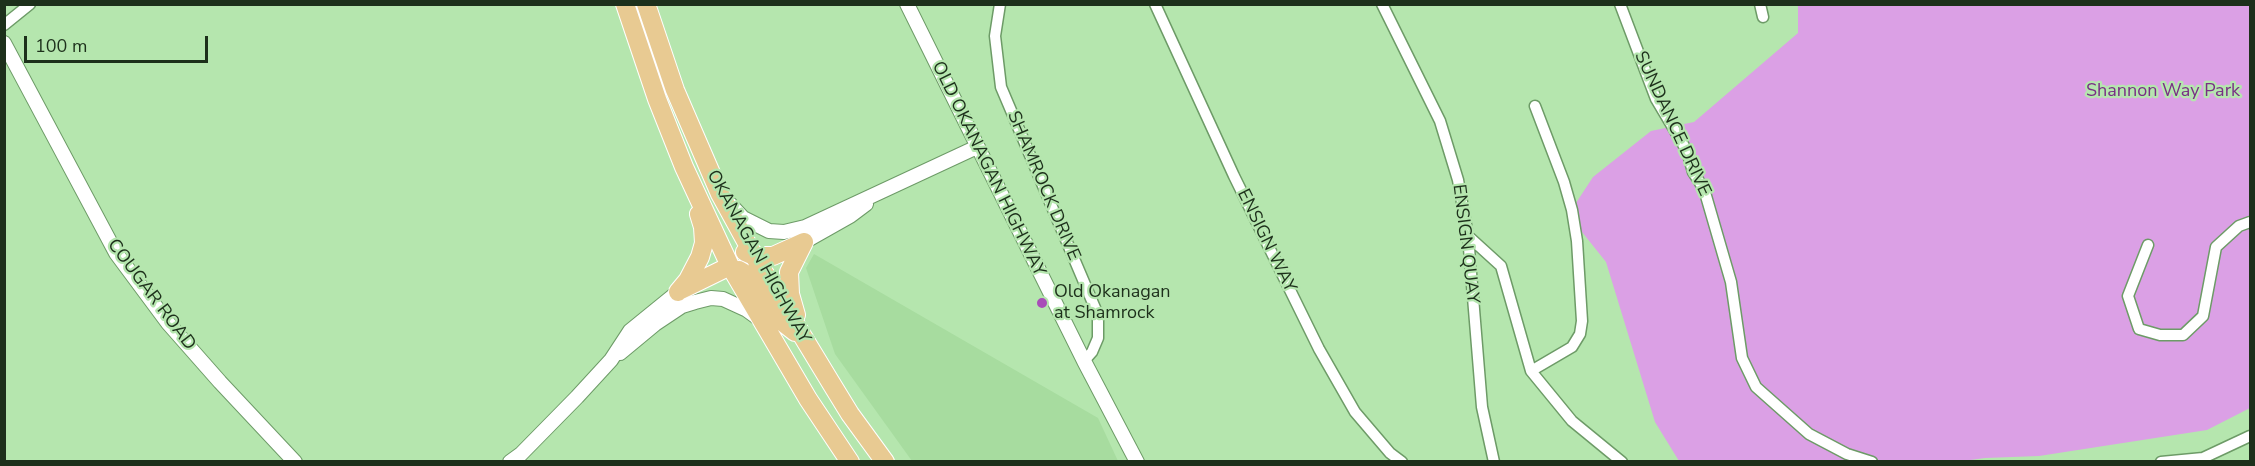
<!DOCTYPE html>
<html>
<head>
<meta charset="utf-8">
<style>
	body { margin:0 }
	#map { position:relative; width:2255px; height:466px; overflow:hidden; background:#b5e6ae; font-family:"Nunito Sans",sans-serif }
	canvas { display:block }
	.frame { position:absolute; inset:0; border:6px solid #1d301b; pointer-events:none }
	.scale { position:absolute; left:24px; top:36px; width:184px; height:27px; box-sizing:border-box; border:3px solid #1d301b; border-top:0; padding-left:8px; font-size:18px; line-height:21px; white-space:nowrap; color:#1d301b; -webkit-text-stroke:4px #b5e6ae; paint-order:stroke }
</style>
</head>
<body>
<div id="map">
<canvas width="2255" height="466"></canvas>
<div class="frame"></div>
<div class="scale">100 m</div>
</div>
<script>
const ctx = document.querySelector('canvas').getContext('2d');
ctx.lineJoin = 'round';
function fillPath(path, color) { ctx.fillStyle = color; ctx.fill(path, 'evenodd'); }
const toPath = rows => new Path2D(rows.map(r => 'M' + r).join(''));
function stroke(path, color, width, dash) { ctx.strokeStyle = color; ctx.lineWidth = width; ctx.lineCap = dash ? 'butt' : 'round'; ctx.setLineDash(dash || []); ctx.stroke(path); }
function write(font, color, halo, rows, align = 'center') {
  ctx.font = font + ' "Nunito Sans",sans-serif'; ctx.lineWidth = 4.5; ctx.setLineDash([]); ctx.textBaseline = 'middle'; ctx.strokeStyle = halo; ctx.fillStyle = color; for (const [text, x, y, turn = 0] of rows) {
    ctx.save(); ctx.translate(x, y); ctx.rotate((+turn || 0) * Math.PI / 180); ctx.textAlign = isNaN(turn) ? turn : align; if (halo) ctx.strokeText(text, 0, 0); ctx.fillText(text, 0, 0); ctx.restore();
  }
}
const built = toPath([
	[814,254,1098,418,1118,461,912,461,835,354,806,268]
]);
const green = toPath([
	[1798,5,2250,5,2250,408,2207,430,2039,456,1985,458,1963,461,1679,461,1655,422,1606,262,1574,222,1572,209,1593,177,1651,131,1694,122,1798,33]
]);
const minor = toPath([
	[1000,4,995,36,1001,87,1098,315,1098,338,1092,352,1084,361],
	[1155,4,1234,176,1319,349,1355,412,1390,453,1402,462],
	[1382,4,1440,121,1458,180,1468,236,1482,407,1494,462],
	[1620,4,1656,99,1687,151,1693,172,1704,189,1731,282,1742,358,1756,387,1809,434,1847,454,1872,462],
	[1760,4,1763,17],
	[4,25,30,4],
	[1468,236,1501,266,1531,371,1572,421,1622,462],
	[2148,245,2128,296,2139,329,2160,335,2183,335,2203,316,2216,247,2239,226,2250,222],
	[1531,371,1572,347,1580,334,1582,321,1577,241,1572,210,1564,182,1535,106],
	[2161,462,2203,458,2250,436]
]);
const tertiary = toPath([
	[907,4,1084,361,1137,462],
	[4,43,116,253,168,323,220,382,295,462],
	[730,204,743,218,769,231,784,232,805,227,977,147],
	[804,242,850,216,866,204],
	[620,353,655,324,682,306,695,302,711,298,723,299,747,310,758,318],
	[510,462,521,454,577,397,611,360,630,331,678,292]
]);
const trunk = toPath([
	[625,4,657,99,684,167,730,266,808,399,850,462],
	[646,4,675,90,720,194,754,256,831,383,850,414,885,462],
	[745,252,754,256,773,256,804,242],
	[739,270,751,277,772,314,795,332],
	[681,290,730,266],
	[678,292,688,280,700,257,704,243,703,227,699,214],
	[796,315,790,294,789,272,804,242]
]);
const markers = [
	[1042,303,6,"#a84db8"]
];
const parkNames = [
	["Shannon Way Park",2163,92]
];
const streetNames = [
	["SUNDANCE DRIVE",1672,124,65],
	["OLD OKANAGAN HIGHWAY",988,169,64],
	["SHAMROCK DRIVE",1043,186,67],
	["ENSIGN WAY",1266,241,64],
	["ENSIGN QUAY",1465,244,83],
	["OKANAGAN HIGHWAY",758,257,61],
	["COUGAR ROAD",151,295,53]
];
const poiNames = [
	["Old Okanagan",1054,293],
	["at Shamrock",1054,314]
];
fillPath(built, '#a7dc9f');
fillPath(green, '#dba0e5');
stroke(minor, '#6d9b67', 13);
stroke(tertiary, '#6d9b67', 16);
stroke(trunk, '#fff', 20);
stroke(minor, '#fff', 10);
stroke(tertiary, '#fff', 14);
stroke(trunk, '#e8ca92', 18);
for (const [x, y, r, color] of markers) { const dot = new Path2D(); dot.arc(x, y, r, 0, 2 * Math.PI); ctx.fillStyle = color; ctx.fill(dot); stroke(dot, '#b5e6ae', 2); }
write('18px', '#792e85', '#b5e6ae', parkNames);
write('18px', '#1d301b', '#b5e6ae', streetNames);
write('18px', '#1d301b', '#b5e6ae', poiNames, 'left');
</script>
</body>
</html>
